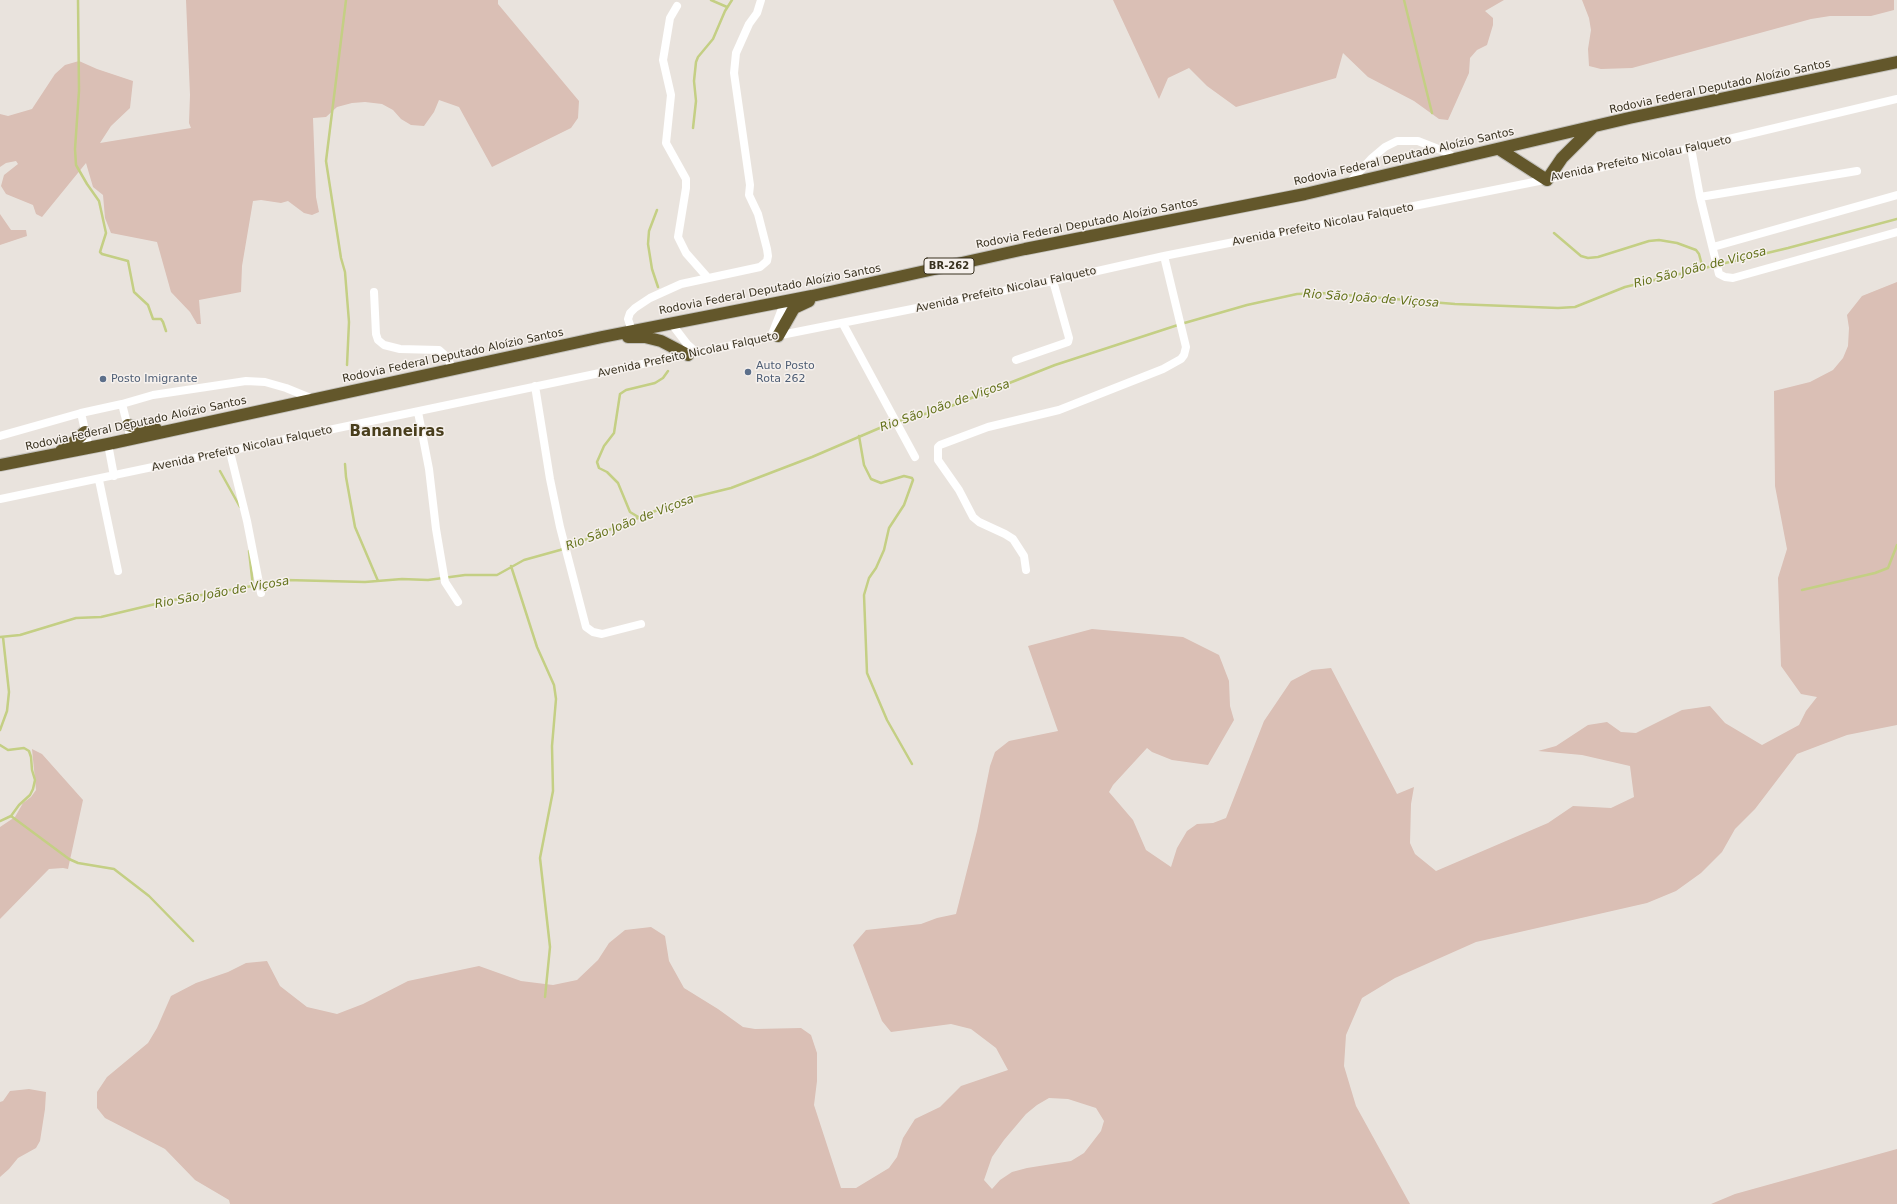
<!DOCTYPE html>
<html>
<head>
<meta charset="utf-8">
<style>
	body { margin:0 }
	canvas { display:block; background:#e9e3dd }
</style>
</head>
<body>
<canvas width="1897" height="1204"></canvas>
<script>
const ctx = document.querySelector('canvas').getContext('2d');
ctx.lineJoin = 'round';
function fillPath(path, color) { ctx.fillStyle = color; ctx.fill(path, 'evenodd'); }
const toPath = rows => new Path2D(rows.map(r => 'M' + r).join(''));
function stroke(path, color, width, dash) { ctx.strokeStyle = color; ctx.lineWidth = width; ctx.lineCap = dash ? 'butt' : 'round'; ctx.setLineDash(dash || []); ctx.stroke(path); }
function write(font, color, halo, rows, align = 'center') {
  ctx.font = font + ' "DejaVu Sans",sans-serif'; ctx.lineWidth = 3; ctx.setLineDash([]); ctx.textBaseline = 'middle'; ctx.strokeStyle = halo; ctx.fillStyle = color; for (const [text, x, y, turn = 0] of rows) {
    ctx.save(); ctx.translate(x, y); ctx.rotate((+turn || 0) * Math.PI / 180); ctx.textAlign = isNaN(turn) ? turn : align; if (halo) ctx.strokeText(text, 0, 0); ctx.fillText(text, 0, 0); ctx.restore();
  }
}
const green = toPath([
	[186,0,498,0,498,4,579,101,578,118,571,128,492,167,459,107,439,100,434,112,424,126,411,125,401,119,393,110,382,104,365,102,352,103,337,107,326,117,313,118,316,197,319,212,312,215,304,213,288,201,281,203,261,200,253,201,242,266,241,292,199,300,201,324,197,324,190,312,171,292,157,242,111,233,105,218,103,195,93,187,86,163,42,217,36,214,33,205,6,194,1,186,4,175,18,164,16,161,6,163,0,167,0,114,8,116,32,109,55,74,65,65,79,61,97,69,133,81,130,108,111,126,100,143,191,128,189,123,190,95],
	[1113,0,1504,0,1485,11,1493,18,1493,25,1487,45,1477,50,1470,58,1469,73,1448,120,1439,119,1414,101,1368,77,1343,53,1336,78,1236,107,1207,86,1189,68,1168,78,1159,99],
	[1582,0,1894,0,1894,10,1871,16,1830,16,1811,19,1632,68,1601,69,1589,66,1588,49,1591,30,1589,18],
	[0,214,11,230,26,230,27,236,0,245],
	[1897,282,1897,725,1847,735,1797,754,1755,809,1735,829,1722,852,1701,873,1676,891,1647,903,1476,942,1395,978,1362,998,1346,1035,1344,1066,1356,1106,1410,1204,230,1204,229,1200,195,1180,165,1149,105,1118,97,1108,97,1092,107,1077,148,1043,157,1028,171,996,196,983,228,972,246,963,267,961,280,986,307,1007,337,1014,363,1004,408,981,479,966,521,981,553,985,577,980,598,960,609,943,625,930,651,927,665,936,669,961,684,988,718,1009,743,1027,755,1029,801,1028,811,1035,817,1053,817,1081,814,1105,841,1188,856,1188,889,1168,897,1157,903,1138,915,1119,940,1107,961,1086,1008,1070,996,1048,971,1029,951,1024,891,1032,882,1021,853,945,866,930,921,924,937,918,956,914,977,831,990,766,995,752,1009,741,1058,731,1028,646,1092,629,1183,637,1219,655,1229,681,1230,706,1234,720,1208,765,1172,760,1152,752,1147,748,1113,785,1109,792,1133,820,1146,850,1171,867,1177,848,1187,831,1197,824,1213,823,1226,818,1264,721,1291,681,1312,670,1331,668,1397,794,1414,787,1411,804,1410,843,1415,854,1436,871,1548,823,1573,806,1611,808,1634,797,1630,766,1582,755,1538,751,1556,746,1588,725,1607,722,1621,732,1636,733,1682,710,1710,706,1725,723,1762,745,1799,725,1806,711,1817,697,1801,694,1781,666,1778,578,1787,549,1775,486,1774,391,1810,382,1833,370,1843,358,1848,346,1849,328,1847,315,1862,296],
	[1049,1098,1068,1099,1096,1108,1104,1121,1101,1131,1084,1153,1071,1161,1027,1168,1012,1172,1000,1180,992,1189,984,1180,992,1157,1004,1140,1026,1114,1037,1105],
	[32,749,42,754,83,800,68,869,63,868,49,869,0,919,0,827,15,817,23,803,31,797,36,790],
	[29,1089,46,1092,45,1109,40,1141,36,1148,18,1158,9,1169,0,1177,0,1102,3,1101,10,1091],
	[1897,1149,1897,1204,1711,1204,1735,1194]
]);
const stream = toPath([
	[78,0,79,91,75,149,76,165,87,184,99,201,106,233,100,252,102,254,128,261,134,292,148,305,153,319,161,319,163,322,166,331],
	[346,0,326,161,341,258,345,272,349,322,347,365],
	[711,0,727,7],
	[1404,0,1432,113],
	[693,128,696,101,694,81,696,62,698,57,713,39,725,11,732,0],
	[657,210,649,231,648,244,652,269,658,287],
	[1554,233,1581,256,1588,258,1598,257,1649,241,1659,240,1677,243,1696,250,1699,254,1703,269],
	[859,436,864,465,871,479,881,483,904,476,912,478,913,480,904,505,889,528,884,550,876,568,869,578,864,595,867,673,887,720,912,764],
	[345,464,346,477,355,527,378,581],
	[220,471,240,507],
	[640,518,630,512,618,483,607,472,599,468,597,462,604,446,614,433,620,394,626,390,655,383,663,378,668,371],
	[249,551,253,586],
	[511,566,537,647,554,685,556,699,552,746,553,791,540,858,550,947,545,997],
	[1802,590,1875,573,1888,568,1897,545],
	[0,637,20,635,76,618,101,617,168,601,286,580,365,582,402,579,428,580,465,575,497,575,524,560,560,550,682,500,731,488,812,457,889,424,946,408,1055,365,1181,324,1247,305,1297,294,1321,293,1455,304,1558,308,1575,307,1625,287,1788,248,1897,219],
	[0,730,7,711,9,692,3,637],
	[0,745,8,750,24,748,29,751,31,757,32,770,35,780,33,789,30,795,19,805,11,816,0,821],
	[11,816,69,859,78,863,114,869,149,896,193,941]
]);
const minor = toPath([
	[677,6,670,18,663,60,671,95,666,143,686,179,686,188,678,237,686,253,708,278],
	[1691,148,1700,197,1719,274,1725,277,1733,278,1897,232],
	[1348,184,1372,158,1385,147,1397,141,1418,141,1446,152,1454,158],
	[1700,197,1857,171],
	[1713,247,1897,195],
	[374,292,376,334,378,340,384,345,400,349,439,350,448,358,452,370],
	[671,323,687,344,697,353],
	[843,324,915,457],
	[632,331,628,319,630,313,635,308,650,298,681,284,760,267,767,261,768,256,767,249,758,214,749,195,750,185,734,73,736,53,749,24,757,13,761,0],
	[771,337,785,301],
	[1016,360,1068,342,1069,338,1053,281],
	[535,386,550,479,560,527,586,627,593,632,602,634,641,624],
	[122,404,153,395,246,381,265,382,286,388,313,399],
	[418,412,429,469,436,529,445,582,458,602],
	[81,413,89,448],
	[0,436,81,413,122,404,131,439],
	[108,444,114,476],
	[230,452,247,521,261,593],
	[99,480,118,571],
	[0,499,771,337,1053,281,1164,256,1539,181,1691,148,1897,99],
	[1026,570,1024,556,1013,539,1005,534,979,522,973,517,959,490,938,460,938,447,940,445,988,427,1059,410,1163,369,1181,359,1184,355,1186,347,1164,256]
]);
const highway = toPath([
	[1499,149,1547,180,1562,158,1592,128],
	[778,336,794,308,809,301],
	[628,337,645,337,661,341,688,355],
	[128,425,142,429,156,429],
	[61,451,74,442,85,432],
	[0,465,108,444,602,337,812,296,1025,249,1305,194,1629,118,1897,62]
]);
const markers = [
	[748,372,4,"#5c6f8a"],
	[103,379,4,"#5c6f8a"]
];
const shields = [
	[949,266,50]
];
const shieldNames = [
	["BR-262",949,266]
];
const streetNames = [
	["Rodovia Federal Deputado Aloízio Santos",1720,87,-12],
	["Rodovia Federal Deputado Aloízio Santos",1404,157,-13],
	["Avenida Prefeito Nicolau Falqueto",1641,159,-12],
	["Rodovia Federal Deputado Aloízio Santos",1087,224,-11],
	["Avenida Prefeito Nicolau Falqueto",1323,225,-11],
	["Rodovia Federal Deputado Aloízio Santos",770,290,-11],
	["Avenida Prefeito Nicolau Falqueto",1006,290,-12],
	["Avenida Prefeito Nicolau Falqueto",688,355,-12],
	["Rodovia Federal Deputado Aloízio Santos",453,356,-12],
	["Rodovia Federal Deputado Aloízio Santos",136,424,-12],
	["Avenida Prefeito Nicolau Falqueto",242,449,-12]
];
const serviceNames = [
	["Auto Posto",756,366],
	["Rota 262",756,379],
	["Posto Imigrante",111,379]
];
const waterNames = [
	["Rio São João de Viçosa",1700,268,-14],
	["Rio São João de Viçosa",1371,299,4],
	["Rio São João de Viçosa",945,406,-19],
	["Rio São João de Viçosa",630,523,-21],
	["Rio São João de Viçosa",222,593,-10]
];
const districtNames = [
	["Bananeiras",397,432]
];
fillPath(green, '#dabfb5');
stroke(stream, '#c4cf84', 2.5);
stroke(highway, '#c3c1bc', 14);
stroke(minor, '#fff', 8);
stroke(highway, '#63572b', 12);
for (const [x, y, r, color] of markers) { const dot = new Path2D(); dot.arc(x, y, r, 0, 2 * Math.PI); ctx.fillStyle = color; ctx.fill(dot); stroke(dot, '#f6f1ed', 1.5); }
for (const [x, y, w] of shields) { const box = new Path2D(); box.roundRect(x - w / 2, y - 8, w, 16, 3); ctx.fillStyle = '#f6f1ed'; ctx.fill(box); stroke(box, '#38311f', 1); }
write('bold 10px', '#38311f', null, shieldNames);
write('11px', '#38311f', '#f6f1ed', streetNames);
write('11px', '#4e5e75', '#f6f1ed', serviceNames, 'left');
write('italic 12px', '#64721b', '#f6f1ed', waterNames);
write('bold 15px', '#493e1c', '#f6f1ed', districtNames);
</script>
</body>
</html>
